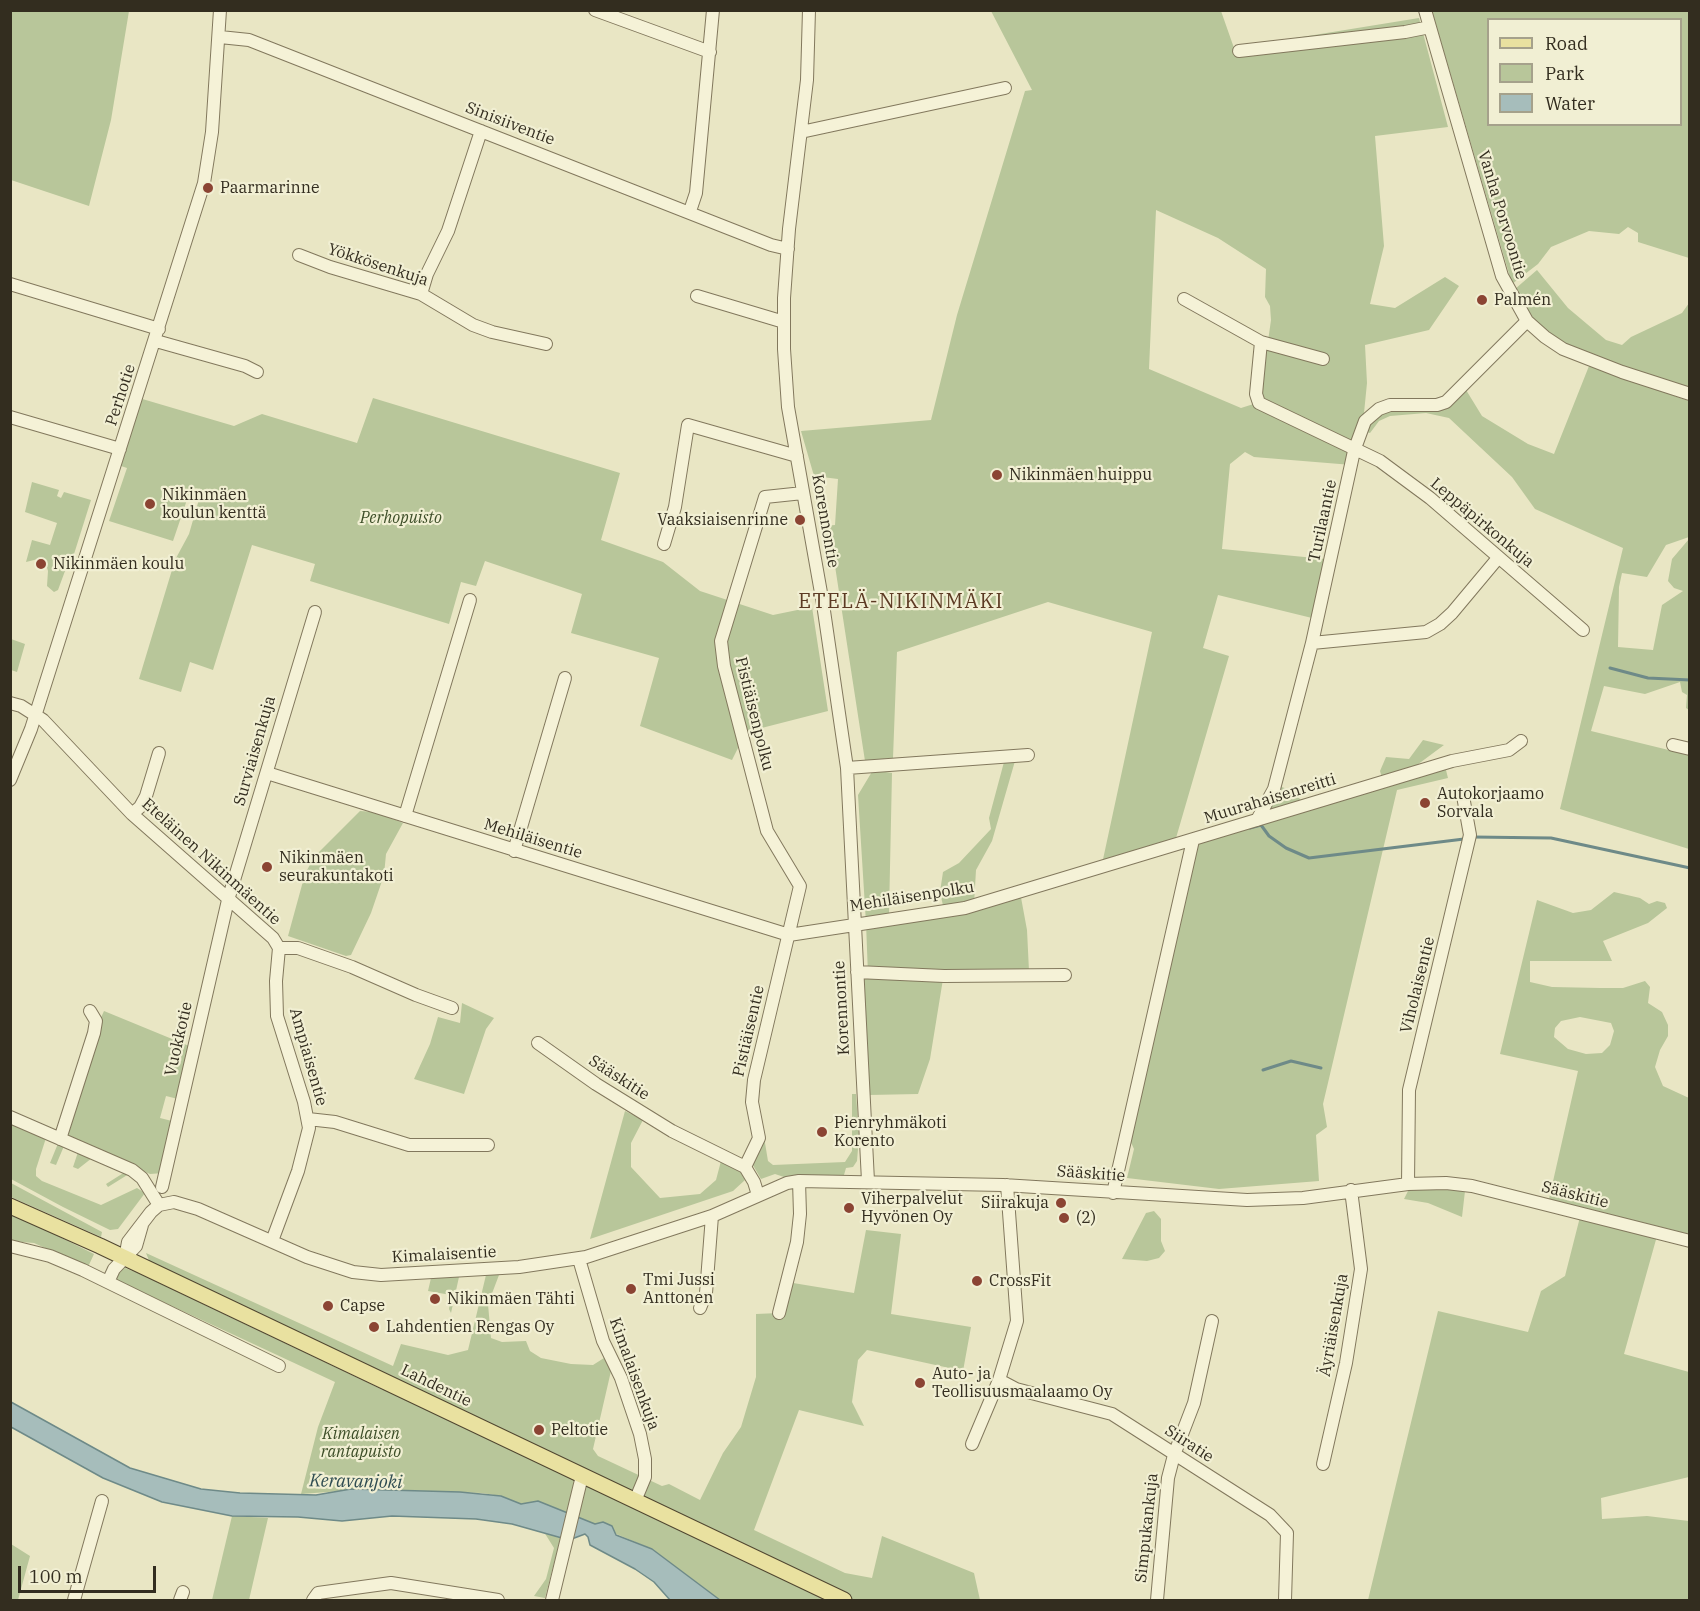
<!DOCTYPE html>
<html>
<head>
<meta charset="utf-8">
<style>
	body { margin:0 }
	#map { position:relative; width:1700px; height:1611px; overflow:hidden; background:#e9e6c4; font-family:"IBM Plex Serif",serif }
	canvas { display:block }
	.frame { position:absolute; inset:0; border:12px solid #332d1f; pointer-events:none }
	.legend { position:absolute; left:1487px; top:18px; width:195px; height:108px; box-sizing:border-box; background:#f1efd3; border:2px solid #a5a18b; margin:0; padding:8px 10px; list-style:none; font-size:18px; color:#332d1f }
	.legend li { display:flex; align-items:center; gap:12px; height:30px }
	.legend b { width:30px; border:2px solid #a5a18b }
	.scale { position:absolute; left:18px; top:1566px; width:138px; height:27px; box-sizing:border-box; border:3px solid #332d1f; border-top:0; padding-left:8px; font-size:18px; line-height:21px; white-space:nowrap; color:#332d1f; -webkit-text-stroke:4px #f1efd3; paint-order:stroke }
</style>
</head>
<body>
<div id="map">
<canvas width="1700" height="1611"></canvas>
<div class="frame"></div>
<ul class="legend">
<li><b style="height:8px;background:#e9e1a0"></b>Road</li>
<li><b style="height:16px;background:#b8c69a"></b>Park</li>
<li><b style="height:16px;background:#a6bdbb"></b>Water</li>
</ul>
<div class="scale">100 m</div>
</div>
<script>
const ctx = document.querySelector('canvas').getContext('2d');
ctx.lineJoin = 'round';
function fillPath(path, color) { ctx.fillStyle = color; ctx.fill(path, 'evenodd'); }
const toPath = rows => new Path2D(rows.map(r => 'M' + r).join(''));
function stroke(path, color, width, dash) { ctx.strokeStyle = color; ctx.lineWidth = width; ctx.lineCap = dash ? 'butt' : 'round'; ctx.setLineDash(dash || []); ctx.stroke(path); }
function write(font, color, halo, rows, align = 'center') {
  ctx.font = font + ' "IBM Plex Serif",serif'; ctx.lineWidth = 4.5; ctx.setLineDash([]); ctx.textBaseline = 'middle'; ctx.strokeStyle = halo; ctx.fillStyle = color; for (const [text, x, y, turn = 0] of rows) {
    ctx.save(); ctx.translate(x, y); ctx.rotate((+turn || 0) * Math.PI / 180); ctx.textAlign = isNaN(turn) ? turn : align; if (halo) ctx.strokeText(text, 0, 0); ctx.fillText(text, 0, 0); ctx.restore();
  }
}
const green = toPath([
	[11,10,129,11,111,120,89,206,11,180],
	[991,11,1221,11,1234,48,1419,18,1448,127,1375,136,1384,246,1370,304,1395,308,1445,277,1459,286,1429,330,1365,345,1367,383,1364,413,1437,405,1463,385,1482,416,1528,444,1554,454,1589,366,1689,401,1689,537,1666,545,1647,577,1622,573,1619,587,1618,647,1653,650,1662,605,1683,591,1674,588,1668,581,1672,559,1689,539,1689,710,1686,708,1687,695,1682,692,1680,682,1645,694,1604,686,1591,731,1689,755,1689,849,1560,809,1623,548,1535,509,1512,477,1449,418,1426,413,1390,416,1379,421,1370,433,1360,430,1352,465,1254,457,1245,452,1230,464,1222,549,1325,559,1312,618,1218,595,1203,648,1229,656,1176,838,1102,864,1152,632,1048,602,897,652,893,758,865,761,831,540,826,536,824,526,835,525,838,479,814,476,801,431,931,420,957,315,1025,91,1032,90],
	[1156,210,1218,238,1266,269,1265,297,1270,306,1271,320,1261,390,1263,401,1241,408,1149,369],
	[1432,11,1689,11,1689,258,1638,242,1638,233,1628,227,1619,234,1589,231,1551,247,1538,264,1512,284],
	[1488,20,1680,20,1680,124,1488,124],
	[1537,270,1568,308,1606,340,1622,345,1631,337,1682,313,1689,303,1689,389,1593,358,1563,343,1537,324,1515,289],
	[139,398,234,426,262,414,357,443,373,398,620,473,601,540,663,562,700,591,773,615,812,607,828,711,746,732,732,760,640,726,659,658,571,633,582,594,485,561,476,586,461,582,449,624,310,581,315,564,252,545,213,670,190,662,181,692,139,679,175,560,189,534,202,489,191,488,173,541,109,521,127,468,115,464],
	[32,482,59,490,57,496,61,498,64,492,91,500,69,570,65,571,58,590,54,592,47,586,48,571,46,564,38,559,26,562,32,540,50,545,57,523,25,512],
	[11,639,25,644,17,672,11,670],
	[1423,740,1444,745,1417,765,1428,770,1445,766,1448,778,1397,790,1323,1104,1327,1127,1316,1135,1319,1181,1219,1189,1127,1178,1134,1149,1129,1138,1197,844,1384,785,1380,771,1386,757,1409,759],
	[1015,761,992,841,976,870,974,904,1020,892,1027,930,1029,971,943,979,930,1059,918,1094,869,1095,863,981,868,975,866,923,858,795,873,770,892,773,889,914,944,910,940,892,943,872,959,863,991,829,989,818,1004,762],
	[1275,785,1291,790,1304,803,1268,814],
	[360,811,376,812,403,823,386,854,384,875,371,913,351,955,346,956,288,936,305,874,314,857],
	[1614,892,1640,898,1649,904,1657,901,1665,903,1667,908,1648,923,1603,941,1612,961,1530,961,1530,982,1552,987,1600,988,1623,988,1645,981,1650,987,1648,1003,1662,1012,1668,1025,1668,1036,1660,1050,1655,1067,1663,1086,1689,1098,1689,1234,1549,1199,1578,1071,1500,1054,1537,900,1573,913,1591,910],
	[1580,1017,1611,1023,1614,1031,1610,1045,1602,1053,1586,1054,1568,1049,1554,1037,1555,1028,1561,1021],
	[462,1003,494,1018,486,1029,464,1094,414,1079,430,1044,438,1017,460,1023],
	[104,1011,194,1048,182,1100,166,1096,160,1118,176,1122,164,1173,150,1174,64,1135,94,1033],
	[852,1094,856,1094,859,1137,857,1161,853,1167,846,1168,844,1175,784,1177,775,1174,761,1179,750,1160,764,1137,768,1161,773,1165,845,1162,852,1151],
	[625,1111,643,1120,631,1143,631,1167,660,1198,700,1194,716,1180,721,1161,739,1169,745,1180,733,1191,590,1239],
	[10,1121,46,1138,36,1169,36,1176,42,1181,101,1205,137,1188,145,1193,118,1229,110,1230,63,1207,11,1179],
	[59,1141,79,1149,132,1172,108,1187,106,1184,125,1172,92,1158,78,1169,73,1167,78,1152,64,1146,56,1165,50,1163],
	[11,1183,102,1232,101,1237,11,1197],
	[1415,1188,1465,1191,1462,1217,1428,1203,1404,1199,1409,1189],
	[1154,1211,1161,1219,1161,1241,1165,1251,1159,1258,1147,1261,1122,1259,1146,1213],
	[10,1212,94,1254,88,1267,34,1243,11,1241],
	[1580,1217,1657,1236,1624,1354,1689,1372,1689,1477,1601,1498,1602,1519,1647,1516,1689,1521,1689,1600,1368,1600,1438,1311,1528,1332,1541,1291,1565,1276],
	[866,1230,901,1234,891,1314,971,1327,963,1371,867,1350,858,1360,852,1402,864,1426,799,1410,754,1530,845,1573,872,1578,882,1536,974,1573,980,1600,720,1600,652,1549,538,1501,521,1504,501,1496,482,1493,368,1489,301,1494,318,1427,335,1382,116,1280,119,1270,125,1268,138,1273,383,1390,389,1377,150,1263,146,1253,393,1366,401,1344,448,1355,468,1350,486,1275,499,1275,488,1304,491,1338,502,1342,526,1341,530,1351,541,1358,571,1364,593,1365,604,1358,611,1371,593,1449,598,1456,662,1486,669,1484,700,1500,723,1453,741,1427,756,1377,756,1314,779,1313,787,1282,854,1293],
	[459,1277,451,1313,449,1309,451,1295,428,1291,431,1278],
	[232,1516,268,1518,249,1600,212,1600],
	[544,1532,561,1536,545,1598,534,1596,546,1579,554,1548],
	[11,1544,30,1556,18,1600,11,1600]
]);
const water = toPath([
	[11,1402,130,1468,201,1489,240,1493,316,1495,351,1489,460,1492,501,1496,521,1504,538,1501,595,1524,603,1522,612,1526,616,1535,652,1549,720,1600,670,1600,654,1582,635,1569,590,1545,588,1537,585,1534,569,1540,512,1524,476,1519,392,1516,342,1521,298,1517,232,1516,162,1502,103,1478,11,1427,11,1402]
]);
const stream = toPath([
	[1610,668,1648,678,1690,680],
	[1250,828,1261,825,1269,836,1286,848,1309,858,1464,839],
	[1473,837,1551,838,1690,868],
	[1263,1070,1291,1061,1321,1068]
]);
const minor = toPath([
	[595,10,710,52],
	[809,10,807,80,789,229,784,298,784,349,788,407,823,604,847,768,868,1181],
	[1425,10,1502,276,1527,321,1545,337,1563,349,1622,372,1690,394],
	[220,37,249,40,771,245,788,249],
	[1239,51,1405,32,1430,27],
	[801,132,1005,88],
	[690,211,696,193,713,10],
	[299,255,330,267,421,294,473,325,492,332,546,344],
	[10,284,159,329],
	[421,294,427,274,448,231,481,131],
	[697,296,784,322],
	[1184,299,1261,342,1323,359],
	[156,341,245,366,257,372],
	[1261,342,1256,394,1259,403,1380,461,1430,498,1583,630],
	[10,417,120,449],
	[664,544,675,507,688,425,797,456],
	[1312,643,1426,632,1440,624,1452,613,1498,558],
	[10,703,21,706,43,720,132,814,273,938,279,948],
	[1673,745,1690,749],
	[847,768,1028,755],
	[267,773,789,935,965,908,1452,761,1509,750,1521,741],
	[10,780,31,729,204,183,212,132,220,10],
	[132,814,140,807,146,796,159,753],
	[405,816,470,600],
	[1257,820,1274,789,1312,643,1354,451,1365,421,1379,409,1390,405,1437,405,1446,402,1527,321],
	[514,851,565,678],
	[279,948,298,948,352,967,416,995,452,1008],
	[857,972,944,976,1065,975],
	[538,1043,596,1084,672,1131,745,1167,754,1182,758,1195],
	[10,1117,132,1170,142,1178,159,1205],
	[308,1119,335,1122,409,1145,488,1145],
	[60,1139,94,1033,96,1021,90,1011],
	[745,1167,759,1138,752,1102,754,1080,800,886,767,831,724,666,721,641,765,497,803,493],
	[1408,1184,1409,1090,1470,835,1463,796],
	[162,1187,228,900,315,612],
	[1113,1193,1193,840],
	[272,1241,298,1171,309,1128,304,1102,277,1016,276,981,279,948],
	[10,1246,50,1256,83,1270,279,1366],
	[125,1258,128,1242,151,1212,159,1205,174,1202,198,1209,307,1257,353,1272,381,1275,519,1267,586,1257,712,1216,787,1183,799,1181,1003,1185,1247,1200,1303,1198,1408,1184,1446,1183,1472,1186,1690,1241],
	[579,1259,603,1341,621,1378,640,1434,645,1459,645,1477,635,1501],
	[108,1282,114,1269,136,1246,142,1225],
	[700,1308,706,1293,712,1216],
	[779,1313,797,1242,800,1214,799,1181],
	[999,1380,1016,1389,1112,1414,1270,1515,1287,1533,1285,1600],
	[972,1444,999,1380,1017,1321,1007,1185],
	[1323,1464,1346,1363,1361,1269,1351,1190],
	[74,1600,102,1501],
	[180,1600,183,1592],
	[313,1600,318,1593,391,1583,498,1600],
	[552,1600,582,1476],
	[1157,1600,1168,1478,1174,1455,1194,1403,1212,1321]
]);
const major = toPath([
	[10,1206,100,1246,844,1600]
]);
const markers = [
	[208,188,6,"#8b4433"],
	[1482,300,6,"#8b4433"],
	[997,475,6,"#8b4433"],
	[150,504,6,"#8b4433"],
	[800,520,6,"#8b4433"],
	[41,564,6,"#8b4433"],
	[1425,803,6,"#8b4433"],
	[267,867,6,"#8b4433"],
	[822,1132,6,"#8b4433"],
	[1061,1203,6,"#8b4433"],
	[849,1208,6,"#8b4433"],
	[1064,1218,6,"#8b4433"],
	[977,1281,6,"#8b4433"],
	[631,1289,6,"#8b4433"],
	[435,1299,6,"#8b4433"],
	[328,1306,6,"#8b4433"],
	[374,1327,6,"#8b4433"],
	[920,1383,6,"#8b4433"],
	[539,1430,6,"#8b4433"]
];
const streetNames = [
	["Sinisiiventie",510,124,21],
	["Vanha Porvoontie",1502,215,73],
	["Yökkösenkuja",378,265,18],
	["Perhotie",121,395,-72],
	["Korennontie",825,521,80],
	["Turilaantie",1323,521,-78],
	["Leppäpirkonkuja",1482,523,40],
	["Pistiäisenpolku",754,714,76],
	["Surviaisenkuja",255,751,-74],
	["Muurahaisenreitti",1270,799,-17],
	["Mehiläisentie",533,839,17],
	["Eteläinen Nikinmäentie",211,862,42],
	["Mehiläisenpolku",912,897,-9],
	["Viholaisentie",1418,985,-76],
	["Korennontie",842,1008,-93],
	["Pistiäisentie",749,1031,-77],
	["Vuokkotie",179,1039,-77],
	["Ampiaisentie",308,1057,74],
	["Sääskitie",619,1078,33],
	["Sääskitie",1091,1174,4],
	["Sääskitie",1575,1195,14],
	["Kimalaisentie",444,1255,-3],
	["Äyriäisenkuja",1334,1325,-80],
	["Kimalaisenkuja",634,1374,70],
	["Lahdentie",436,1386,26],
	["Siiratie",1189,1444,33],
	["Simpukankuja",1147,1528,-84]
];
const poiNames = [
	["Paarmarinne",220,188],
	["Palmén",1494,300],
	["Nikinmäen huippu",1009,475],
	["Nikinmäen",162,495],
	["koulun kenttä",162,513],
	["Vaaksiaisenrinne",788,520,"right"],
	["Nikinmäen koulu",53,564],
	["Autokorjaamo",1437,794],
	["Sorvala",1437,812],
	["Nikinmäen",279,858],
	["seurakuntakoti",279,876],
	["Pienryhmäkoti",834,1123],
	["Korento",834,1141],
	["Viherpalvelut",861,1199],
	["Hyvönen Oy",861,1217],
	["Siirakuja",1049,1203,"right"],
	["(2)",1076,1218],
	["Tmi Jussi",643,1280],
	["Anttonen",643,1298],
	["CrossFit",989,1281],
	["Nikinmäen Tähti",447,1299],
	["Capse",340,1306],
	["Lahdentien Rengas Oy",386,1327],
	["Auto- ja",932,1374],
	["Teollisuusmaalaamo Oy",932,1392],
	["Peltotie",551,1430]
];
const parkNames = [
	["Perhopuisto",401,518],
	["Kimalaisen",361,1434],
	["rantapuisto",361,1452]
];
const waterNames = [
	["Keravanjoki",356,1482,1]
];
const quarterNames = [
	["ETELÄ-NIKINMÄKI",901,602]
];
fillPath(green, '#b8c69a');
fillPath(water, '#a6bdbb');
stroke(water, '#6e8a88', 1.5);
stroke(stream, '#6e8a88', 3);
stroke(minor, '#82785d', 14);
stroke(major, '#504630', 17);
stroke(minor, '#f5f2d7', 12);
stroke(major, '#e9e1a0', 15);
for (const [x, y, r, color] of markers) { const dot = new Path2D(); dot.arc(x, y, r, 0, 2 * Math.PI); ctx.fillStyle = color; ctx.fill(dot); stroke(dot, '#f1efd3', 2); }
write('16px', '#332d1f', '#f1efd3', streetNames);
write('16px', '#332d1f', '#f1efd3', poiNames, 'left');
write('italic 16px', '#3d4e28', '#f1efd3', parkNames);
write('italic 18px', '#304d52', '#f1efd3', waterNames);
ctx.letterSpacing = '1.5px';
write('20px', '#5c3a23', '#f1efd3', quarterNames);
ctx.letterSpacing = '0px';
</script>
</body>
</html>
